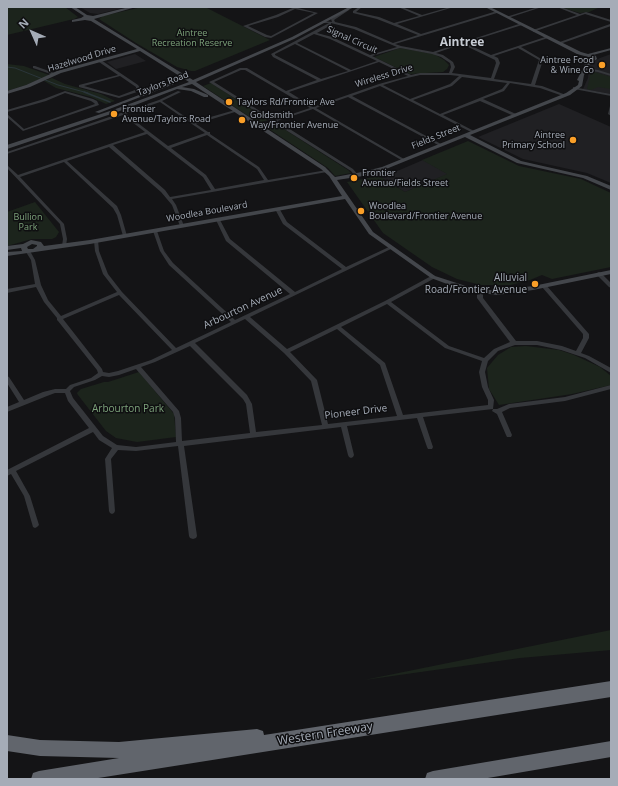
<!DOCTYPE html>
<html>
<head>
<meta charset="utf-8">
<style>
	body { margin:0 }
	#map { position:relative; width:618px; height:786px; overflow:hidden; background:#141416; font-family:"Open Sans",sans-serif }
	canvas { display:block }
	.frame { position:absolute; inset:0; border:8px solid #a5acb7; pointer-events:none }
	.north { position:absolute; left:12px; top:12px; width:40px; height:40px; -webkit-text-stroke:3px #0f0f11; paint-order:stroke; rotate:315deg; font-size:11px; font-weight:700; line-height:16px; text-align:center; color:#a5acb7 }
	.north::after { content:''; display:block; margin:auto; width:14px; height:18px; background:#a5acb7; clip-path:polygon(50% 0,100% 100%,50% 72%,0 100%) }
</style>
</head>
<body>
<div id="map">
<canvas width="618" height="786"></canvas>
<div class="frame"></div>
<div class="north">N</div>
</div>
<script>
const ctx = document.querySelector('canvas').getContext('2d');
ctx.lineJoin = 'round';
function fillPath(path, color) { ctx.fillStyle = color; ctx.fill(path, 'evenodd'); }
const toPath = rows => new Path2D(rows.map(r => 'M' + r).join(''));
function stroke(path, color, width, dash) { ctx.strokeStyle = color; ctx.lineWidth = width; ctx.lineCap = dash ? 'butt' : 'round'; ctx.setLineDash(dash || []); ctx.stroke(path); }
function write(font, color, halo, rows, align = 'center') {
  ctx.font = font + ' "Open Sans",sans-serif'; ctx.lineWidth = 3; ctx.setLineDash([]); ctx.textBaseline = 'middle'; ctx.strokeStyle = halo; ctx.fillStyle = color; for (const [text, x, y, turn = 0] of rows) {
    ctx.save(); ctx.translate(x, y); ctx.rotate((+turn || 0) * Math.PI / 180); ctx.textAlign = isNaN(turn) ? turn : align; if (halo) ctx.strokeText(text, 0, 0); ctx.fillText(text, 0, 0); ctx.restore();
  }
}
const built = toPath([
	[80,7,127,7,98,14,90,13],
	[135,54,146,61,116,69,107,62],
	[611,54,611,94,583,89,588,78,589,64,600,58],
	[559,104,611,127,611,183,587,173,523,159,478,137],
	[423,160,448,174,405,192,381,178]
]);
const green = toPath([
	[7,7,65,7,78,17,74,19,7,35],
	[142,7,205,7,270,40,195,71,191,71,177,67,136,43,99,19,103,16],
	[560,7,593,7,598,8,589,12,580,13],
	[400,48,434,54,444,60,449,65,447,69,443,72,410,74,374,57],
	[7,64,24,66,49,75,26,85,7,91],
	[591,71,611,77,611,89,598,87,591,90,587,89],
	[52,78,65,84,101,94,115,101,106,104,91,97,56,88,44,81],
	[211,83,268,120,259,123,203,86],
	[276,124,348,170,351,173,335,176,328,168,266,127],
	[468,141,519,166,581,179,611,193,611,267,552,279,542,275,530,280,511,285,481,285,457,279,432,267,383,233,347,182,379,176,405,192,447,174,422,160],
	[35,202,59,232,56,237,52,239,32,239,7,246,7,212],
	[526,346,559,350,574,355,600,367,611,376,611,385,572,394,499,405,489,389,487,368,498,355,511,347],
	[139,372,174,414,176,437,137,442,116,438,106,431,78,395,77,393,81,389,104,382,108,382],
	[611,630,611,650,520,658,364,680]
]);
const streamFar1 = toPath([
	[7,67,15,68,58,85,88,93]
]);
const stream = toPath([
	[84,92,110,102]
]);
const street = toPath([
	[295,7,298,7,298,8,318,13,271,38,265,37,243,26,276,15,295,7],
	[295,9,314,13,271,36,267,35,248,26,278,17,295,9],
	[359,7,362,7,356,12,379,17,394,23,419,16,398,7,402,7,422,15,450,7,454,7,397,24,421,34,497,11,497,13,395,44,401,46,433,52,522,23,522,25,465,43,491,55,548,36,548,38,521,47,543,60,535,85,542,86,566,95,563,96,540,88,510,83,504,91,483,99,516,114,516,116,514,116,480,101,443,115,474,131,474,133,473,133,380,86,352,96,441,144,441,146,440,146,348,97,316,108,404,159,405,160,403,161,313,109,277,121,353,169,358,175,356,176,355,176,351,171,273,122,258,127,258,125,271,121,209,82,240,68,247,68,286,91,317,80,273,57,271,54,329,23,323,23,323,21,332,22,331,19,348,8,349,10,334,20,335,22,356,27,393,43,418,35,377,19,353,13,353,11,359,7],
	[331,23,354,29,397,47,370,55,332,37,317,33,331,25,331,23],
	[314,34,330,39,377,61,351,70,297,43,314,34],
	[295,44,348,71,321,79,275,55,275,54,295,44],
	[462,44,495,60,496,63,491,78,452,73,455,67,453,62,443,55,436,53,462,44],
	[400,48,432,54,441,57,450,63,451,67,449,73,420,73,411,75,372,56,400,48],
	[518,48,539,60,531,84,494,79,500,63,498,58,494,56,518,48],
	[379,62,408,76,379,84,313,107,289,92,379,62],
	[241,70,245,70,310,108,274,120,214,82,241,70],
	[420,75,450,75,459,76,450,84,410,99,383,85,403,79,420,75],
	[462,77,507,83,502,89,440,114,413,100,452,86,462,77],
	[538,7,542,7,508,18,506,17,538,7],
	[557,7,561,7,580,14,586,12,611,20,611,22,585,14,533,32,533,30,577,15,557,7],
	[595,7,603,7,602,8,595,7],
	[610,24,611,24,611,26,560,44,557,43,610,24],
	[99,60,101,60,138,85,140,88,137,92,119,98,79,87,79,85,118,75,99,62,99,60],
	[120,76,136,87,136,88,135,90,119,96,84,86,120,76],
	[33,66,35,66,57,74,54,75,33,68,33,66],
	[585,68,598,70,611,74,611,76,598,72,584,70,583,69,585,68],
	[573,87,611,94,611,96,574,89,573,89,573,87],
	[65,91,93,99,97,101,99,105,23,131,7,117,7,114,24,129,95,104,94,103,91,101,65,93,46,101,7,112,7,110,44,99,65,91],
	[178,91,181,92,162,101,193,122,235,110,235,112,196,124,208,132,210,132,210,134,259,167,268,180,327,170,329,171,327,172,172,199,176,205,184,226,182,227,180,226,172,205,161,192,109,147,67,161,117,206,121,215,127,236,127,237,123,237,123,236,117,215,113,208,64,162,20,177,64,224,67,239,66,246,62,246,63,239,60,224,7,168,7,165,18,175,145,132,123,115,7,154,7,152,159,100,178,91],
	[160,102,205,133,168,146,126,114,160,102],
	[147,134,203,177,211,190,170,197,165,190,113,145,147,134],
	[207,135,257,169,264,180,215,189,206,175,171,148,207,135],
	[610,106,611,106,611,116,608,114,610,106],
	[275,208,279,208,287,222,346,267,389,247,393,247,393,248,250,317,287,349,385,301,433,275,435,276,435,278,391,302,449,346,484,358,494,349,510,342,477,298,477,291,480,289,483,291,483,298,516,341,537,341,562,346,576,351,583,338,583,334,542,287,541,286,542,285,544,284,546,285,589,334,589,338,581,353,589,356,611,368,611,373,585,358,561,350,537,345,515,345,498,351,488,361,485,372,488,387,494,400,493,409,423,417,433,447,432,449,428,449,427,447,417,418,347,426,354,455,353,457,351,458,349,457,348,455,341,427,184,446,197,536,196,538,193,539,190,538,189,536,178,446,136,451,118,450,111,459,115,511,114,513,112,514,110,513,109,511,105,459,112,448,99,440,93,432,16,471,30,496,39,525,37,527,35,528,33,527,24,496,11,474,7,476,7,470,89,428,68,401,65,393,55,393,47,396,7,412,7,407,19,402,7,383,7,376,9,377,24,400,43,392,55,389,66,389,70,385,91,378,98,373,97,370,58,321,57,320,57,318,44,302,36,287,7,293,7,289,35,284,31,260,26,252,26,251,30,251,35,260,41,285,48,300,61,316,117,292,103,274,95,251,94,241,96,240,98,240,99,251,108,274,122,292,176,348,231,322,169,265,160,251,153,231,153,230,157,230,157,231,164,251,173,263,235,320,290,294,226,241,216,220,216,219,218,219,220,220,230,239,295,292,342,269,283,224,275,209,275,208],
	[119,295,172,350,151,360,118,371,109,373,103,372,102,369,63,319,119,295],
	[387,304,445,348,482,361,479,372,482,387,488,400,488,405,403,415,385,363,341,327,387,304],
	[245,319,284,353,311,381,322,425,256,432,252,404,247,395,195,343,245,319],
	[337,329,380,365,397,416,328,424,317,380,290,352,337,329],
	[190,346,243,399,246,404,250,433,182,441,181,418,179,411,141,367,155,362,190,346],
	[136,369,173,412,175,418,176,442,136,447,117,445,103,436,73,398,70,391,74,387,95,380,102,376,109,377,119,375,136,369],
	[599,272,601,273,611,283,611,288,609,287,597,275,597,273,599,272],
	[611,385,611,389,565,401,510,408,502,412,512,435,511,437,507,437,506,435,497,414,492,411,493,409,497,409,509,404,565,397,611,385]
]);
const secondary = toPath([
	[70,7,75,7,87,15,93,16,129,7,136,7,94,19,193,80,292,37,349,7,354,7,294,39,196,82,325,167,335,177,362,172,382,167,566,93,578,85,579,81,577,80,586,62,592,58,577,54,485,7,490,7,581,52,588,54,611,48,611,50,593,55,596,56,597,59,590,64,584,75,582,86,570,95,470,135,521,161,587,176,611,186,611,190,583,178,517,163,465,137,386,169,363,176,337,180,373,232,435,276,469,287,497,291,533,286,611,270,611,274,533,290,497,295,466,291,431,278,369,234,345,199,90,244,7,256,7,252,22,251,21,248,7,250,7,246,23,244,31,240,41,242,44,246,90,240,342,196,329,176,321,169,192,84,182,87,194,89,208,95,208,97,204,97,191,91,177,89,117,112,7,149,7,145,113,110,189,82,140,51,61,73,30,87,7,94,7,91,26,85,57,71,137,49,91,21,85,20,72,22,72,20,81,18,84,16,70,7],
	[32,244,37,245,37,246,33,249,28,249,27,247,32,244],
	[170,83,174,84,99,113,95,112,170,83]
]);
const highway = toPath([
	[611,681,611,697,92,779,31,779,33,773,39,771,119,758,40,756,7,751,7,735,40,740,119,742,257,729,263,731,264,735,611,681],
	[611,741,611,757,482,779,425,779,427,773,433,771,611,741]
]);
const markers = [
	[602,65,4,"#fa9f28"],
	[229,102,4,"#fa9f28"],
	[114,114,4,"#fa9f28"],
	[242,120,4,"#fa9f28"],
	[573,140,4,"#fa9f28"],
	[354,178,4,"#fa9f28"],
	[361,211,4,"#fa9f28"],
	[535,284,4,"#fa9f28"]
];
const farParknames = [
	["Aintree",192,33],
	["Recreation Reserve",192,43],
	["Bullion",28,217],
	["Park",28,227]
];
const farStreetnames = [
	["Signal Circuit",352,40,24],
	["Hazelwood Drive",82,59,-17],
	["Wireless Drive",384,76,-17],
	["Taylors Road",163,84,-21],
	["Fields Street",436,137,-22],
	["Woodlea Boulevard",207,212,-10]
];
const farPoinames = [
	["Aintree Food",594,60,"right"],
	["& Wine Co",594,70,"right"],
	["Taylors Rd/Frontier Ave",237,102],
	["Frontier",122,109],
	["Avenue/Taylors Road",122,119],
	["Goldsmith",250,115],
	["Way/Frontier Avenue",250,125],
	["Aintree",565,135,"right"],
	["Primary School",565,145,"right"],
	["Frontier",362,173],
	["Avenue/Fields Street",362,183],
	["Woodlea",369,206],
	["Boulevard/Frontier Avenue",369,216]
];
const poiNames = [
	["Alluvial",527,278],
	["Road/Frontier Avenue",527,290]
];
const streetNames = [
	["Arbourton Avenue",243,308,-25],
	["Pioneer Drive",356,412,-7]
];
const parkNames = [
	["Arbourton Park",128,409]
];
const farDistrictnames = [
	["Aintree",462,43]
];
const nearStreetnames = [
	["Western Freeway",325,734,-9]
];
fillPath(built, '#202023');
fillPath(green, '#1c241c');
stroke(streamFar1, '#2a353a', 1);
stroke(stream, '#2a353a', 1.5);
fillPath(street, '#35373b');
fillPath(secondary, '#43464b');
fillPath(highway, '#61656c');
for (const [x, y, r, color] of markers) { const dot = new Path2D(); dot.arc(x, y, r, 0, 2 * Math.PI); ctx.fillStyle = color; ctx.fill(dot); stroke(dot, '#0f0f11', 1.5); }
write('9px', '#7da37b', '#0f0f11', farParknames);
write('9px', '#a5acb7', '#0f0f11', farStreetnames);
write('9px', '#a5acb7', '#0f0f11', farPoinames, 'left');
write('10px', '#a5acb7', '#0f0f11', poiNames, 'right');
write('10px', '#a5acb7', '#0f0f11', streetNames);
write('10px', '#7da37b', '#0f0f11', parkNames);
write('bold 12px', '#c6cbd3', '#0f0f11', farDistrictnames);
write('12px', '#a5acb7', '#0f0f11', nearStreetnames);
</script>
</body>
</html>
